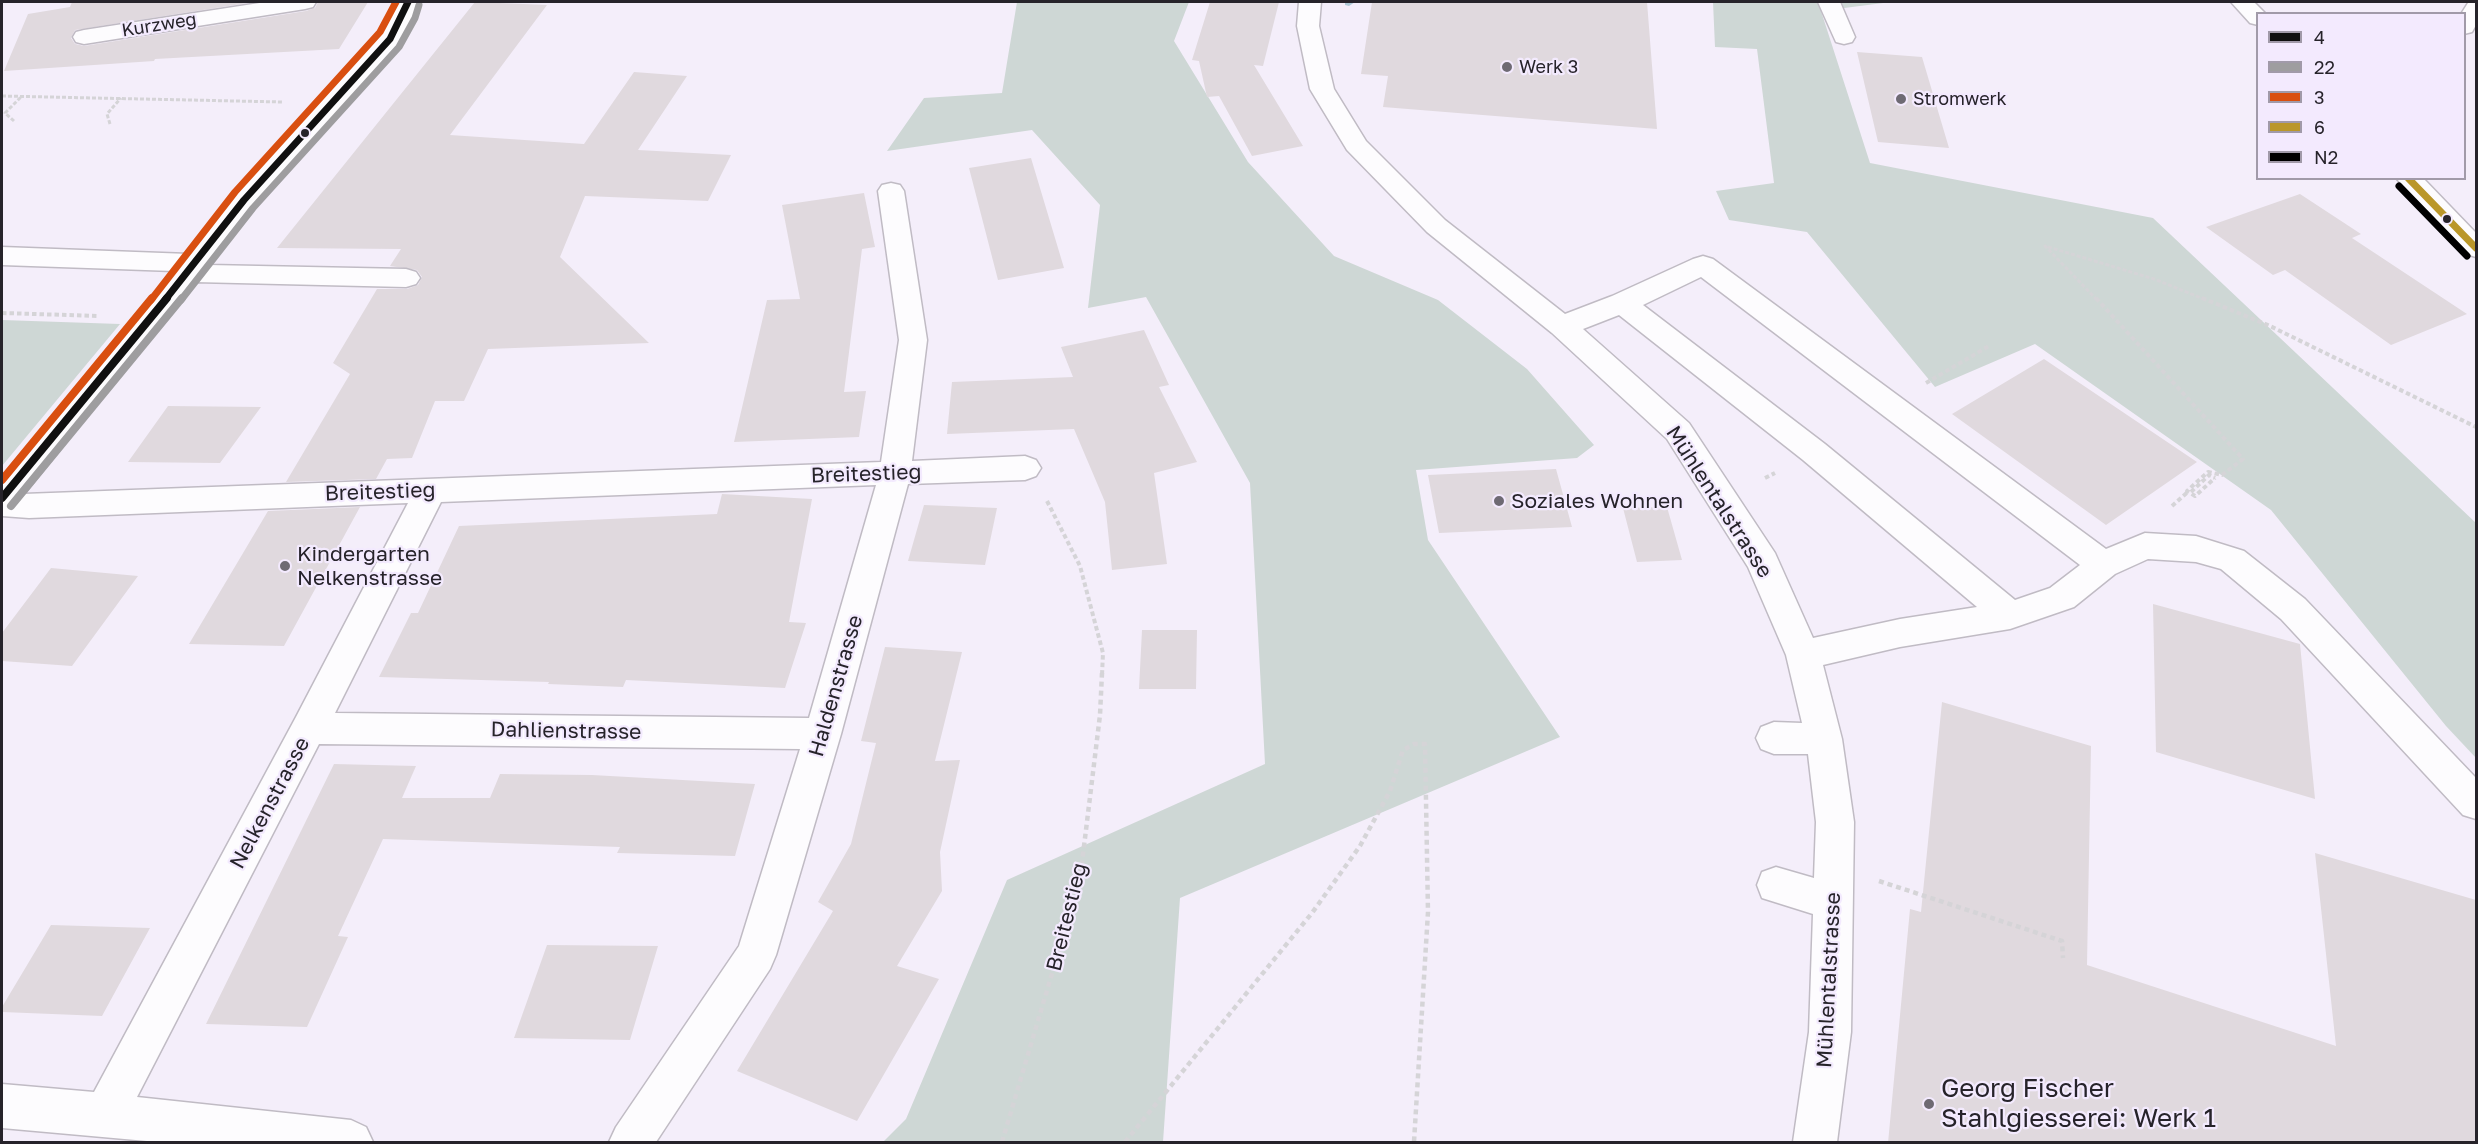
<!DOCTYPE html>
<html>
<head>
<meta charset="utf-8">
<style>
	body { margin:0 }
	#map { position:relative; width:2478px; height:1144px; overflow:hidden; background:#f4eefa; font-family:"Golos Text",sans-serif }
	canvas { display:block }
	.frame { position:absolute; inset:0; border:3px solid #26232a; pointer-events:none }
	.legend { position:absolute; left:2256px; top:12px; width:210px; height:168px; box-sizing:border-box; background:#f3eafe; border:2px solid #a19aa9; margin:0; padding:8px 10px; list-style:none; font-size:18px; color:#26232a }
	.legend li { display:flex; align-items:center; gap:12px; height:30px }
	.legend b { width:30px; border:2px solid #a19aa9 }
</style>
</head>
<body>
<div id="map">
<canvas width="2478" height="1144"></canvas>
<div class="frame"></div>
<ul class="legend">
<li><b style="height:8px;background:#101010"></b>4</li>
<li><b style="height:8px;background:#9e9d9f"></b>22</li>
<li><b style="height:8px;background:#d94f10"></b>3</li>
<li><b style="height:8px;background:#ba972a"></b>6</li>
<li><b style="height:8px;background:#000"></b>N2</li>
</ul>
</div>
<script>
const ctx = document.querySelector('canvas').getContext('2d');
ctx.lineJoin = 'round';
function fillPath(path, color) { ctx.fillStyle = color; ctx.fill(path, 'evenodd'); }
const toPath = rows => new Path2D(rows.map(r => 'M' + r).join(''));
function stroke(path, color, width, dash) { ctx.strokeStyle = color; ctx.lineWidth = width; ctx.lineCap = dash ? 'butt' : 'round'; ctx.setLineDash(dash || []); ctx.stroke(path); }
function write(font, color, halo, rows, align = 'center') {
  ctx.font = font + ' "Golos Text",sans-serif'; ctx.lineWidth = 4.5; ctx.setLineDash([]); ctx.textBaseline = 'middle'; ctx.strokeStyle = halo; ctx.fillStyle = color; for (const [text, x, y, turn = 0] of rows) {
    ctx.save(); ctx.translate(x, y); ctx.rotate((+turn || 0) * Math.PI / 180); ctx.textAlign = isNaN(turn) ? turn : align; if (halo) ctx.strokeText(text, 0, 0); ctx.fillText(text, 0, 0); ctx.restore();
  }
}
const green = toPath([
	[1017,2,1189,2,1174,41,1248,162,1334,256,1438,300,1527,369,1594,445,1577,458,1416,470,1428,540,1560,737,1180,898,1163,1142,883,1142,906,1119,1007,880,1265,764,1250,483,1146,297,1088,308,1100,205,1032,130,887,151,924,98,1002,93],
	[1713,2,1891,2,1821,11,1870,163,2153,218,2476,523,2476,758,2446,726,2271,510,2035,344,1935,387,1807,232,1729,220,1716,191,1774,183,1757,49,1715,47],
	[2,320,120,324,2,466]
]);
const stream = toPath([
	[1345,2,1355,2,1349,6,1345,5,1345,2]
]);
const building = toPath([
	[72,2,254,2,75,30,71,38,75,44,84,46,306,11,315,8,318,2,368,2,339,49,155,59,154,61,4,71,28,14,70,7],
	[475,2,547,5,450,135,584,144,634,72,687,76,638,150,731,155,708,201,585,196,560,257,649,343,488,349,464,401,435,401,412,458,387,459,376,479,286,482,350,374,333,363,377,289,407,289,418,285,422,277,417,270,390,266,401,249,277,248],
	[1210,2,1279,2,1263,66,1254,65,1303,146,1252,156,1219,96,1207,97,1199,61,1192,60],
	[1372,2,1647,2,1657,129,1383,107,1388,76,1361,74],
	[1857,52,1922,57,1949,148,1878,142],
	[1031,158,1064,268,998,280,969,168],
	[864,193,875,247,862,249,844,392,866,391,859,437,734,442,767,300,800,299,782,205],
	[2300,194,2361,234,2352,238,2467,314,2391,345,2285,270,2273,275,2206,227],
	[1144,330,1169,385,1159,387,1197,462,1154,473,1167,564,1112,570,1105,502,1074,429,947,434,952,382,1073,377,1061,347],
	[2044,359,2197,462,2106,525,1952,414],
	[168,406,261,407,220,463,128,462],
	[1556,469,1572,527,1439,533,1428,475],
	[722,494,812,499,789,622,806,623,785,688,626,680,623,687,548,684,549,682,379,677,411,613,418,613,459,526,717,514],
	[924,505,997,508,985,565,908,561],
	[360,507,284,646,189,644,268,511],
	[1667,507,1682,560,1637,562,1623,508],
	[51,568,138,576,72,666,2,661,2,633],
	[2153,604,2300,644,2315,799,2156,752],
	[1142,630,1197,630,1196,689,1139,689],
	[885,647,962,652,935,761,960,760,940,852,942,891,897,966,939,979,857,1121,737,1071,833,911,818,902,851,844,876,743,861,741],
	[1942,702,2091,746,2087,965,2336,1046,2315,853,2476,900,2476,1143,1888,1143,1910,909,1921,912],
	[334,764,416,766,402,798,490,798,500,774,592,775,755,784,735,856,617,853,620,847,383,839,338,936,348,937,307,1027,206,1024],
	[51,925,150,928,102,1016,2,1012,2,1007],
	[547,945,658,946,630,1040,514,1038]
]);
const pathFar2 = toPath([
	[2,96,282,102],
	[14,121,5,113,22,96],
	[110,124,107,114,121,98],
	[2097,300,2045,246,2154,279,2206,300]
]);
const pathFar1 = toPath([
	[2096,298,2243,459,2222,475,2208,472,2187,491,2195,496,2215,478],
	[2202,298,2270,326,2476,427],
	[2,313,99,316],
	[1926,383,1989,346],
	[1765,478,1775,473],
	[2191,492,2209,475,2215,478],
	[1047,501,1080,566,1103,653,1102,675],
	[2172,506,2189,491]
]);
const path = toPath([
	[1879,881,2062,941,2063,958],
	[1002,1142,1080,879,1100,715,1102,673],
	[1125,1142,1312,913,1360,846,1390,791,1403,750,1414,744,1425,744,1428,912,1414,1142]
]);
const minor = toPath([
	[266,2,316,2,313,7,305,9,84,44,76,42,73,37,76,32,84,30,266,2],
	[397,2,419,2,416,12,398,44,253,206,209,265,406,269,416,272,420,278,416,284,406,287,195,282,24,494,881,462,899,340,878,191,882,185,891,183,900,185,904,191,927,340,912,461,1025,456,1036,460,1041,468,1036,476,1025,480,908,484,841,734,776,955,770,969,656,1142,609,1142,616,1127,739,946,800,749,319,744,137,1097,351,1120,366,1127,373,1142,158,1142,2,1128,2,1084,94,1092,296,717,408,503,29,518,2,516,2,477,174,271,2,265,2,247,189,254,235,194,380,36,397,2],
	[876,485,809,718,335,713,441,502,876,485],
	[1299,2,1321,2,1319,26,1334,89,1366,141,1445,220,1565,314,1612,296,1693,259,1703,256,1713,259,2106,549,2145,533,2196,536,2244,551,2305,599,2476,778,2476,819,2463,815,2281,619,2221,569,2196,562,2148,559,2115,574,2074,607,2010,629,1900,647,1823,665,1842,739,1854,822,1851,1032,1837,1142,1793,1142,1809,1032,1813,914,1762,898,1757,885,1762,872,1776,867,1814,878,1816,822,1808,754,1774,754,1761,749,1756,738,1761,727,1774,722,1802,723,1786,655,1748,567,1667,439,1552,333,1427,232,1347,150,1310,89,1297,26,1299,2],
	[1701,277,2080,565,2050,588,2015,600,1825,444,1643,305,1701,277],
	[1619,315,1803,460,1977,607,1900,619,1813,638,1775,553,1689,423,1583,329,1619,315],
	[1818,2,1840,2,1855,37,1852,42,1844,44,1836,42,1818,2],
	[2231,2,2254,2,2266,14,2258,14,2258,25,2250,23,2231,2],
	[2476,2,2476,25,2472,32,2464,34,2464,14,2461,14,2468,3,2476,2],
	[2396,178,2423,178,2476,233,2476,257,2466,254,2396,178]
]);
const bus1Far1 = toPath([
	[165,300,244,200,390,39,408,2]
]);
const bus1 = toPath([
	[2,498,167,298]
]);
const bus2Far1 = toPath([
	[181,300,253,208,399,47,415,18,419,5]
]);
const bus2 = toPath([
	[11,506,182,298]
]);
const bus3Far1 = toPath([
	[151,300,235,192,380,32,396,2]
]);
const bus3 = toPath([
	[2,480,152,298]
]);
const bus4 = toPath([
	[2408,178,2476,248]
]);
const bus5 = toPath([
	[2399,186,2467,256]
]);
const markers = [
	[1507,67,6,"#6e6a73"],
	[1901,99,6,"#6e6a73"],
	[305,133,5,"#26232a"],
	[2447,219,5,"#26232a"],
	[1499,501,6,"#6e6a73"],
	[285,566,6,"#6e6a73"],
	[1929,1104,6,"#6e6a73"]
];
const farStreetnames = [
	["Kurzweg",159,25,-9]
];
const farPoinames = [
	["Werk 3",1519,67],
	["Stromwerk",1913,99]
];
const streetNames = [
	["Breitestieg",866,474,-2],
	["Breitestieg",380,492,-2],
	["Mühlentalstrasse",1719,502,57],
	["Haldenstrasse",836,686,-74],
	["Dahlienstrasse",566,731,1],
	["Nelkenstrasse",270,803,-62],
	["Breitestieg",1067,917,-76],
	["Mühlentalstrasse",1829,980,-87]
];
const poiNames = [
	["Soziales Wohnen",1511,501],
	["Kindergarten",297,554],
	["Nelkenstrasse",297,578]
];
const nearPoinames = [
	["Georg Fischer",1941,1089],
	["Stahlgiesserei: Werk 1",1941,1119]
];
fillPath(green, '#ced7d5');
fillPath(stream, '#adc8d6');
fillPath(building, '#e0d9de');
stroke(minor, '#c0bbc4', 3);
stroke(pathFar2, '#d5d4d7', 3, [4, 2]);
stroke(pathFar1, '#d5d4d7', 4, [4.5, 3]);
stroke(path, '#d5d4d7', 4.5, [5, 4]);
fillPath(minor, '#fdfcfe');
stroke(bus1Far1, '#101010', 7);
stroke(bus1, '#101010', 8);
stroke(bus2Far1, '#9e9d9f', 7);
stroke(bus2, '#9e9d9f', 8);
stroke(bus3Far1, '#d94f10', 7);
stroke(bus3, '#d94f10', 8);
stroke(bus4, '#ba972a', 7);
stroke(bus5, '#000', 7);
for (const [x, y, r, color] of markers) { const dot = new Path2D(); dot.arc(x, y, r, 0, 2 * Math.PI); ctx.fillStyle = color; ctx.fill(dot); stroke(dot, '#f3eafe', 2); }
write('18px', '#26232a', '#f3eafe', farStreetnames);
write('18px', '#26232a', '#f3eafe', farPoinames, 'left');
write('21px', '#26232a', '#f3eafe', streetNames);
write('21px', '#26232a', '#f3eafe', poiNames, 'left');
write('26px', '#26232a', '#f3eafe', nearPoinames, 'left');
</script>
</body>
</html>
